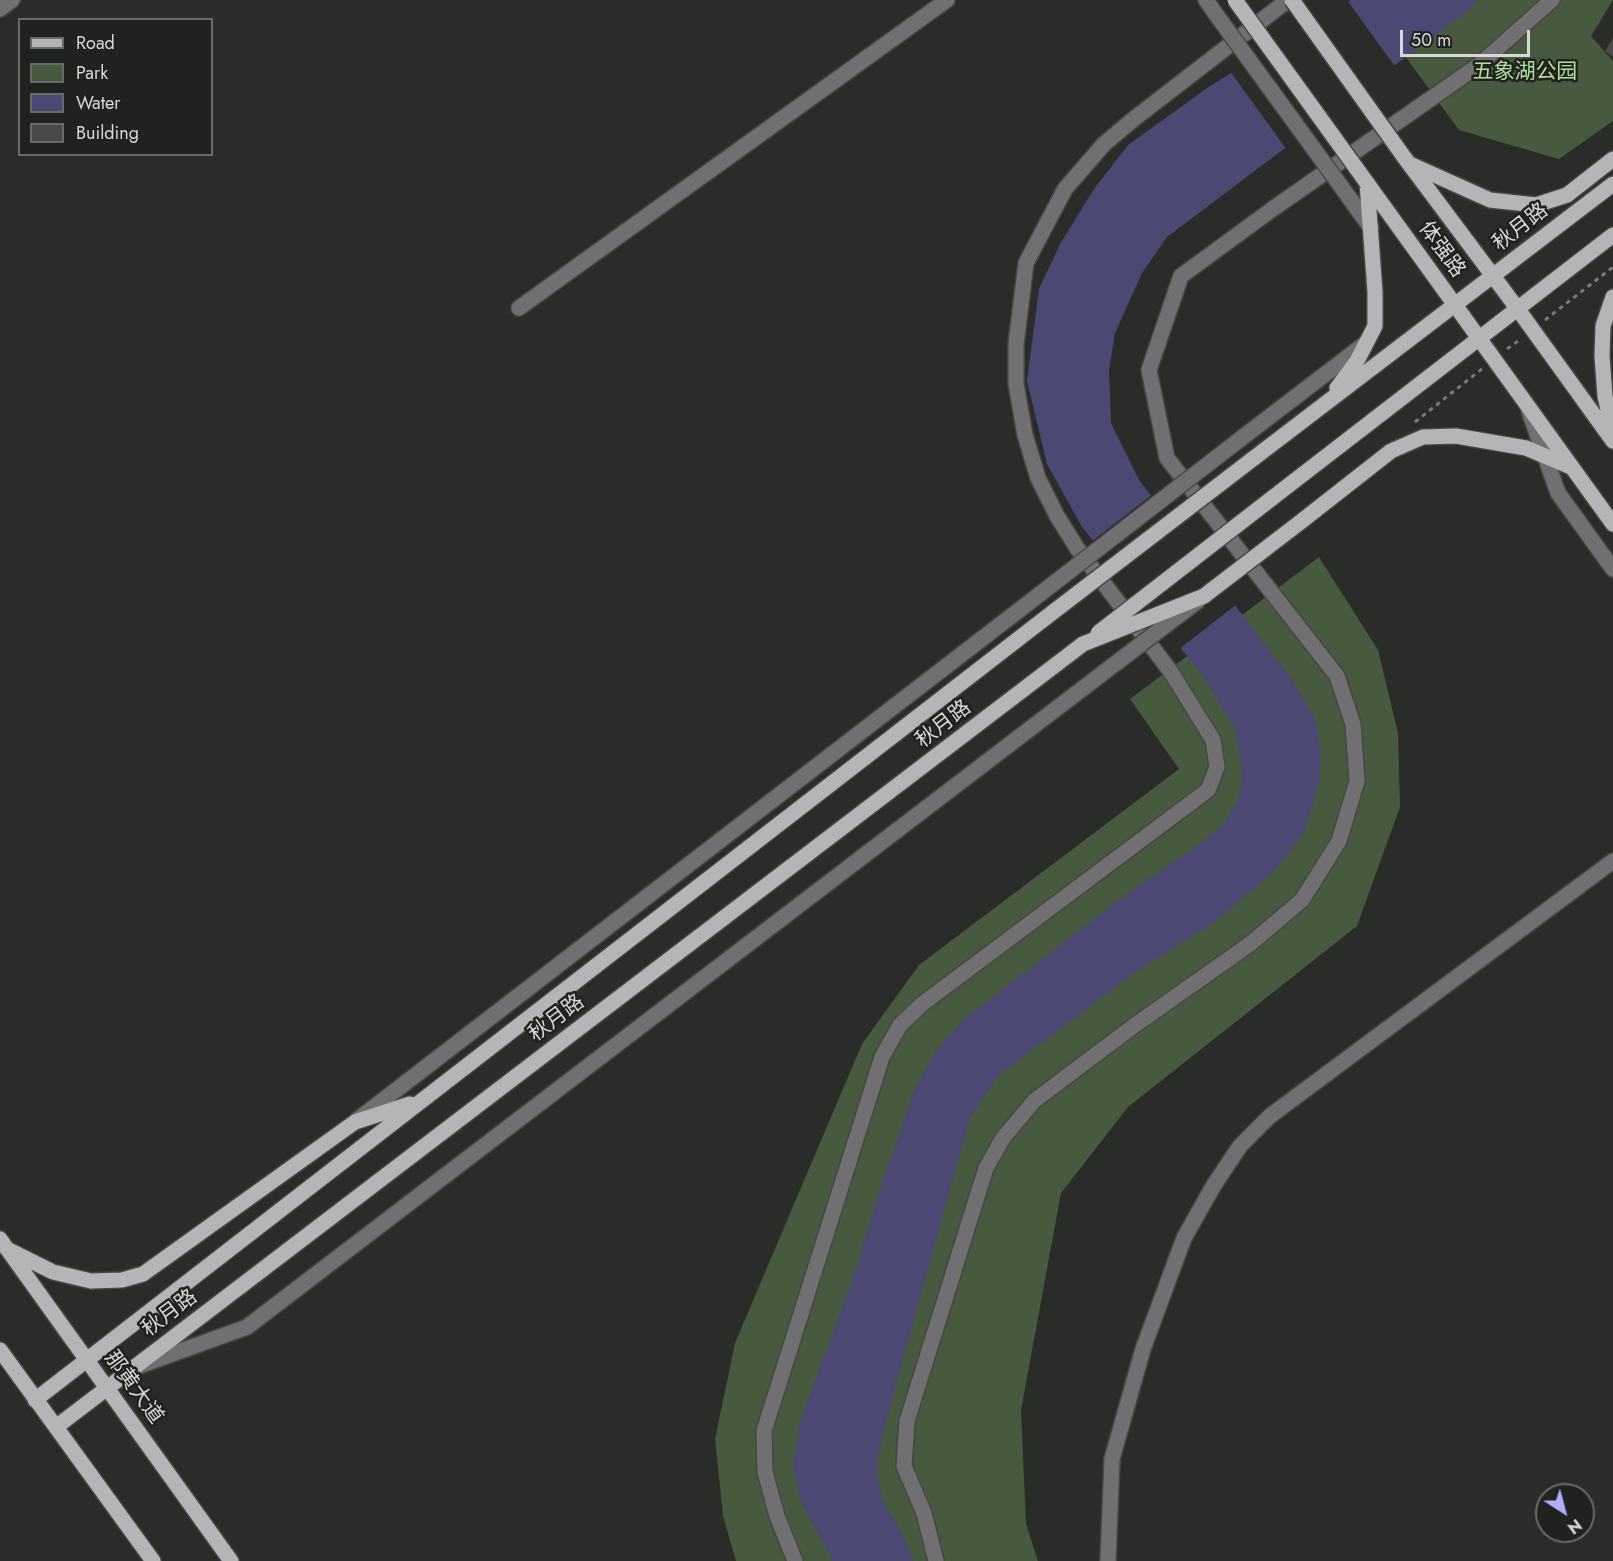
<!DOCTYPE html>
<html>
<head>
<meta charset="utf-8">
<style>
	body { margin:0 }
	#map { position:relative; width:1613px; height:1561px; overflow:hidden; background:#2a2c29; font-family:Jost,sans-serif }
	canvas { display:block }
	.legend { position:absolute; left:18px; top:18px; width:195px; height:138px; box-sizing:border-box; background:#20221f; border:2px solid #696b69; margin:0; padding:8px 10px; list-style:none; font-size:18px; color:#d7d8d7 }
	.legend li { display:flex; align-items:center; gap:12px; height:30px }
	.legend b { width:30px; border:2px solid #696b69 }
	.north { position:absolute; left:1535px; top:1483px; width:60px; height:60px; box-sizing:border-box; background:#20221f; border:2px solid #696b69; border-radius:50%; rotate:144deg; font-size:16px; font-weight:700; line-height:24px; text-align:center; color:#d7d8d7 }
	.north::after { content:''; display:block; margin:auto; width:21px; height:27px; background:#b1adfa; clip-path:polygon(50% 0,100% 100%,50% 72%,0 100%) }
	.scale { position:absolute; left:1400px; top:30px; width:130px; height:27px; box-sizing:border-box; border:3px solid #d7d8d7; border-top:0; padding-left:8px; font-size:18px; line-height:21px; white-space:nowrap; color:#d7d8d7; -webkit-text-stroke:4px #20221f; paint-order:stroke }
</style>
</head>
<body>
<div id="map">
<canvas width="1613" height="1561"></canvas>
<ul class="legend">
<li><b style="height:8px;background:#b5b5b8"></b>Road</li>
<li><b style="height:16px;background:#47593e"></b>Park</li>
<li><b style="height:16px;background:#4b4874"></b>Water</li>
<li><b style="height:16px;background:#484a47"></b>Building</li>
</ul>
<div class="north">N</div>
<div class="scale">50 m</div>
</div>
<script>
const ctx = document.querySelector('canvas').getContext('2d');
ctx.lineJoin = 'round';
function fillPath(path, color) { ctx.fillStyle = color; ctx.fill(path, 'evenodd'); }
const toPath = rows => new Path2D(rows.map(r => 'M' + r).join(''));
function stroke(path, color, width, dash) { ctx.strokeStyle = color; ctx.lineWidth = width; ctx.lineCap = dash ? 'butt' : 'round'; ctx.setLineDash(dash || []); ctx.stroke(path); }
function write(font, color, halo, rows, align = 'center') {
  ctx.font = font + ' Jost,"Noto Sans SC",sans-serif'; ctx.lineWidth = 5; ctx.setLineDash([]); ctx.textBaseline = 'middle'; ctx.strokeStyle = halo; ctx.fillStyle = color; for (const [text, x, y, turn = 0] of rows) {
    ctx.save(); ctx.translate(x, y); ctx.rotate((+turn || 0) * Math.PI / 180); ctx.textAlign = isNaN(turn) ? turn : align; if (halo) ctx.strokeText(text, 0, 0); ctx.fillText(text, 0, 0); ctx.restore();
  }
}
const green = toPath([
	[1364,0,1613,0,1591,36,1613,61,1613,121,1559,159,1459,130],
	[1319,557,1378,650,1398,733,1400,807,1357,926,1128,1107,1061,1193,1021,1410,1026,1524,1038,1561,736,1561,723,1516,715,1439,735,1343,862,1044,919,965,1179,769,1130,699]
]);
const water = toPath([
	[1351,0,1479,0,1471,8,1167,237,1142,273,1115,333,1109,371,1111,423,1139,480,1293,681,1315,720,1320,745,1320,780,1303,835,1273,872,1216,921,1135,972,999,1075,970,1117,885,1424,876,1468,882,1499,904,1537,913,1561,833,1561,801,1503,793,1468,800,1422,855,1272,879,1192,917,1083,935,1053,962,1021,1132,890,1193,849,1225,823,1239,798,1242,772,1236,731,1204,677,1082,527,1047,464,1027,381,1039,289,1060,244,1094,189,1128,145,1210,86]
]);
const pier = toPath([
	[1347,0,1396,68,1287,150,1230,71],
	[1153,494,1237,604,1178,650,1091,542]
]);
const building = toPath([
	[1613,38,1613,57,1605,51]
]);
const path = toPath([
	[1545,320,1613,267],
	[1507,349,1521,339],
	[1415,422,1483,368]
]);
const minor = toPath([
	[1206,0,1215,13],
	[0,9,12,0],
	[1348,196,1371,228],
	[519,308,947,0],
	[1529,411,1558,493,1613,569],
	[1243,437,1366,343],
	[356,1121,1040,594],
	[139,1366,247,1327,1103,673],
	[795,1561,777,1516,765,1472,764,1431,882,1057,900,1025,922,1004,1208,790,1217,767,1213,740,1171,672,1077,548,1057,516,1038,478,1025,435,1016,384,1016,344,1026,263,1065,189,1104,144,1135,118,1288,0],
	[936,1561,924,1513,904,1466,907,1421,986,1168,1003,1138,1034,1101,1135,1025,1250,944,1302,900,1339,841,1357,781,1353,724,1337,676,1167,458,1149,370,1181,276,1274,208,1479,65,1552,0],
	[1108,1561,1112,1459,1143,1349,1184,1238,1214,1185,1240,1146,1270,1116,1613,861]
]);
const major = toPath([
	[1404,157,1517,308,1613,441],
	[1410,164,1490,200,1536,205,1567,195,1613,159],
	[1367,183,1613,524],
	[1613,297,1603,326,1602,356,1605,396,1613,433],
	[1337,388,1357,361,1375,326,1375,292,1367,183],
	[1254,458,1613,184],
	[1280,492,1613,235],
	[1303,520,1391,451,1423,437,1456,436,1526,448,1571,467],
	[0,1239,231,1561],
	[7,1249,53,1272,91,1281,122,1280,143,1274,355,1122,410,1104],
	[0,1350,153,1561],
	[35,1400,1057,609],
	[56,1427,1083,644]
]);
const minorBridge = toPath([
	[1215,13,1348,196],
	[1040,594,1243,437],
	[1103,673,1199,600]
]);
const majorBridge = toPath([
	[1235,0,1367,183],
	[1292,0,1404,157],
	[1057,609,1254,458],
	[1098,633,1280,492],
	[1083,644,1204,596,1303,520]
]);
const parkNames = [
	["五象湖公园",1525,73]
];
const streetNames = [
	["秋月路",1521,228,-38],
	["体强路",1441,250,54],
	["秋月路",944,725,-38],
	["秋月路",557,1019,-37],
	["秋月路",170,1314,-37],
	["那黄大道",133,1388,54]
];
fillPath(green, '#47593e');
fillPath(water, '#4b4874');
fillPath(pier, '#2a2c29');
fillPath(building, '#484a47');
stroke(minor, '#464845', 18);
stroke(major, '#464845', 18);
stroke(path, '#787a77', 3, [4.5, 4.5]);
stroke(minor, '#707072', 15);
stroke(major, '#b5b5b8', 15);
stroke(minorBridge, '#464845', 18, []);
stroke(majorBridge, '#464845', 18, []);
stroke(minorBridge, '#707072', 15);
stroke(majorBridge, '#b5b5b8', 15);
write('21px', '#b1df9b', '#20221f', parkNames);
write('21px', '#d7d8d7', '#20221f', streetNames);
</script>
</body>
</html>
